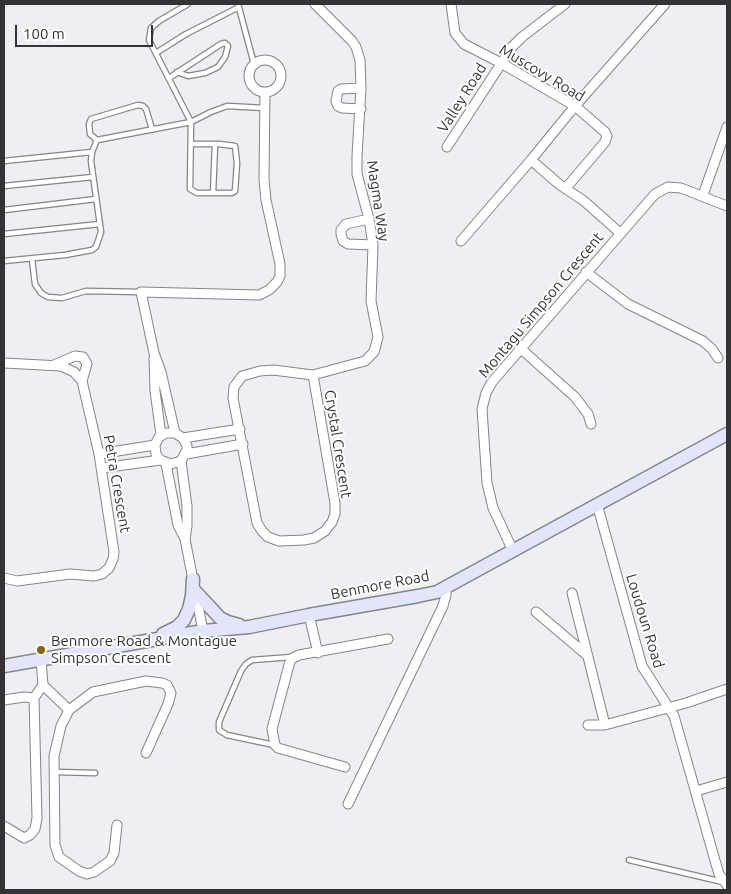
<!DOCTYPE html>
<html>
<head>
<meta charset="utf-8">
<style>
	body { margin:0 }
	#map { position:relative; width:731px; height:894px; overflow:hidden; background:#eeeef3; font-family:Ubuntu,sans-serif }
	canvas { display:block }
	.frame { position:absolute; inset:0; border:5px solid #333335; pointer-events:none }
	.scale { position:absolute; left:15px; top:25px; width:138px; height:22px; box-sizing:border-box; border:2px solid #333335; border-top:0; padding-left:6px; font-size:15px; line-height:18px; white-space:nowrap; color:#333335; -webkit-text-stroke:4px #fff; paint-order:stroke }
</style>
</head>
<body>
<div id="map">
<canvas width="731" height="894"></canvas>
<div class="frame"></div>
<div class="scale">100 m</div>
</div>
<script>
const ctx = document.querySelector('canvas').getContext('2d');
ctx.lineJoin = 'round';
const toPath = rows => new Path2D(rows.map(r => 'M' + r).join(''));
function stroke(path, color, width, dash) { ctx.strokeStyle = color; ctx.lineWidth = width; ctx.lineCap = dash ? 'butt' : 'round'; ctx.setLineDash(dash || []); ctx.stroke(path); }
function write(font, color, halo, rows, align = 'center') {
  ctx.font = font + ' Ubuntu,sans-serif'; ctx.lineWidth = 4; ctx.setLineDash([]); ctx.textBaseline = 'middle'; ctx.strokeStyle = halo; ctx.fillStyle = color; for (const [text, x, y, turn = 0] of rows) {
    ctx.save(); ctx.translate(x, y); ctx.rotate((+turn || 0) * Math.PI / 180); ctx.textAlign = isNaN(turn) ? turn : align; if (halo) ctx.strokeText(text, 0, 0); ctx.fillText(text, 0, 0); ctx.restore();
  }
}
const lane = toPath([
	[188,4,159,21,151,28,149,40,191,122,190,189,197,193,232,193,235,191,237,163,235,146,219,144,192,144],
	[238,4,254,64],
	[156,53,186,34,239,7],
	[169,78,221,44,225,43,228,46,225,57,218,67,205,73,188,76,177,72],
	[152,129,146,109,143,106,138,105,91,119,89,124,90,134,97,140,191,122,211,112,227,106,265,108],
	[4,161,92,152],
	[4,186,93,177],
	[213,193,215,144],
	[4,210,96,199],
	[4,234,100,224],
	[32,259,35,284,41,293,48,297,62,298,86,291,141,292],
	[4,261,65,255,92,250,96,247,101,232,91,161,92,152,97,140],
	[274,745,227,735,219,730,219,722,241,671,246,664,252,660,292,657],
	[55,772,95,773],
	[629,860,723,882]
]);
const street = toPath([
	[451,4,455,33,464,44,501,63,575,106,605,132,607,136,605,142,566,188],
	'249 76a16 16 0 1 1 32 0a16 16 0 1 1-32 0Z',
	[361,109,342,108,338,106,336,101,338,91,341,89,361,88],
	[447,147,512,47,522,37,565,4],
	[531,160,560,185,584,201,620,233],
	[703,195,727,127],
	[369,219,346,224,341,230,341,234,343,241,348,244,373,245],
	[461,241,531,160,575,106,665,4],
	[586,272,628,304,703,341,712,349,718,358],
	[520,348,575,397,588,414,591,424],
	[154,358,155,391,161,435],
	[4,363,61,366,74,372,82,381,99,454,114,552,113,559,109,568,102,574,94,576,70,574,17,581,4,578],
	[54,365,75,356,83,357,87,364,82,381],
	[273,370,313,375,335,503,335,514,332,522,325,531,314,538,304,540,279,541,268,537,262,531,257,523,233,398,234,387,242,376,260,371,273,370],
	[313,375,365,361,374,352,378,337,371,301,373,245,369,219,357,174,357,156,361,88,360,60,356,47,352,41,315,4],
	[175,433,161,372,154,353,141,292,259,295,269,290,277,282,280,276,280,264,266,200,264,179,265,92],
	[183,438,187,446,187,450,181,461,171,464,160,460,156,454,155,445,159,437,166,433,175,433,183,438,240,429],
	[99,454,155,445],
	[186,454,243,444],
	[181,461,187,506,187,526,185,539],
	[166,464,178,525,185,539,203,631],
	[102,468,160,460],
	[597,504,642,666,674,716,716,864,719,874,727,885],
	[513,551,493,508,487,483,482,409,486,393,492,382,655,194,668,187,681,188,727,206],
	[572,593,605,725],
	[536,612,588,656],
	[309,615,318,653],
	[41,659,43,685,69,710],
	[4,700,24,697,34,698],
	[588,725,605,725,686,703,727,689],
	[345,767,278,748,275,745,272,729,289,665,291,659,299,655,388,639],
	[696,791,727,782],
	[348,804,443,606,446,595,446,588],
	[117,825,114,853,110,861,94,872,87,874,79,871,59,857,55,845,54,756,61,726,69,710,93,692,146,681,162,683,167,685,171,693,168,704,146,753],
	[4,826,24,838,30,835,35,829,37,818,34,698,43,685]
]);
const secondary = toPath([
	[195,591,220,618,228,622,239,625],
	[163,634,177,627,184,620,189,609,192,596,193,579],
	[4,666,203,631,249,627,309,615,418,596,437,592,727,434]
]);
const markers = [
	[41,650,5,"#8a6705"]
];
const streetNames = [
	["Muscovy Road",542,73,31],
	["Valley Road",462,98,-58],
	["Magma Way",378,201,81],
	["Montagu Simpson Crescent",541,305,-50],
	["Crystal Crescent",338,444,81],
	["Petra Crescent",117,484,80],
	["Benmore Road",380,585,-11],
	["Loudoun Road",645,621,73]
];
const poiNames = [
	["Benmore Road & Montague",51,641],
	["Simpson Crescent",51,658]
];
stroke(lane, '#858589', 7);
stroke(street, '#858589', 11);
stroke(secondary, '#858589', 15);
stroke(lane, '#fff', 4.5);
stroke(street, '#fff', 9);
stroke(secondary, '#e3e5fd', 12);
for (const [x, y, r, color] of markers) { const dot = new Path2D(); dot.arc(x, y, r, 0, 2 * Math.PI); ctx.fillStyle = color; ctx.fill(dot); stroke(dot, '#fff', 2); }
write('15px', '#333335', '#fff', streetNames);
write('15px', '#333335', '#fff', poiNames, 'left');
</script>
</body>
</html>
